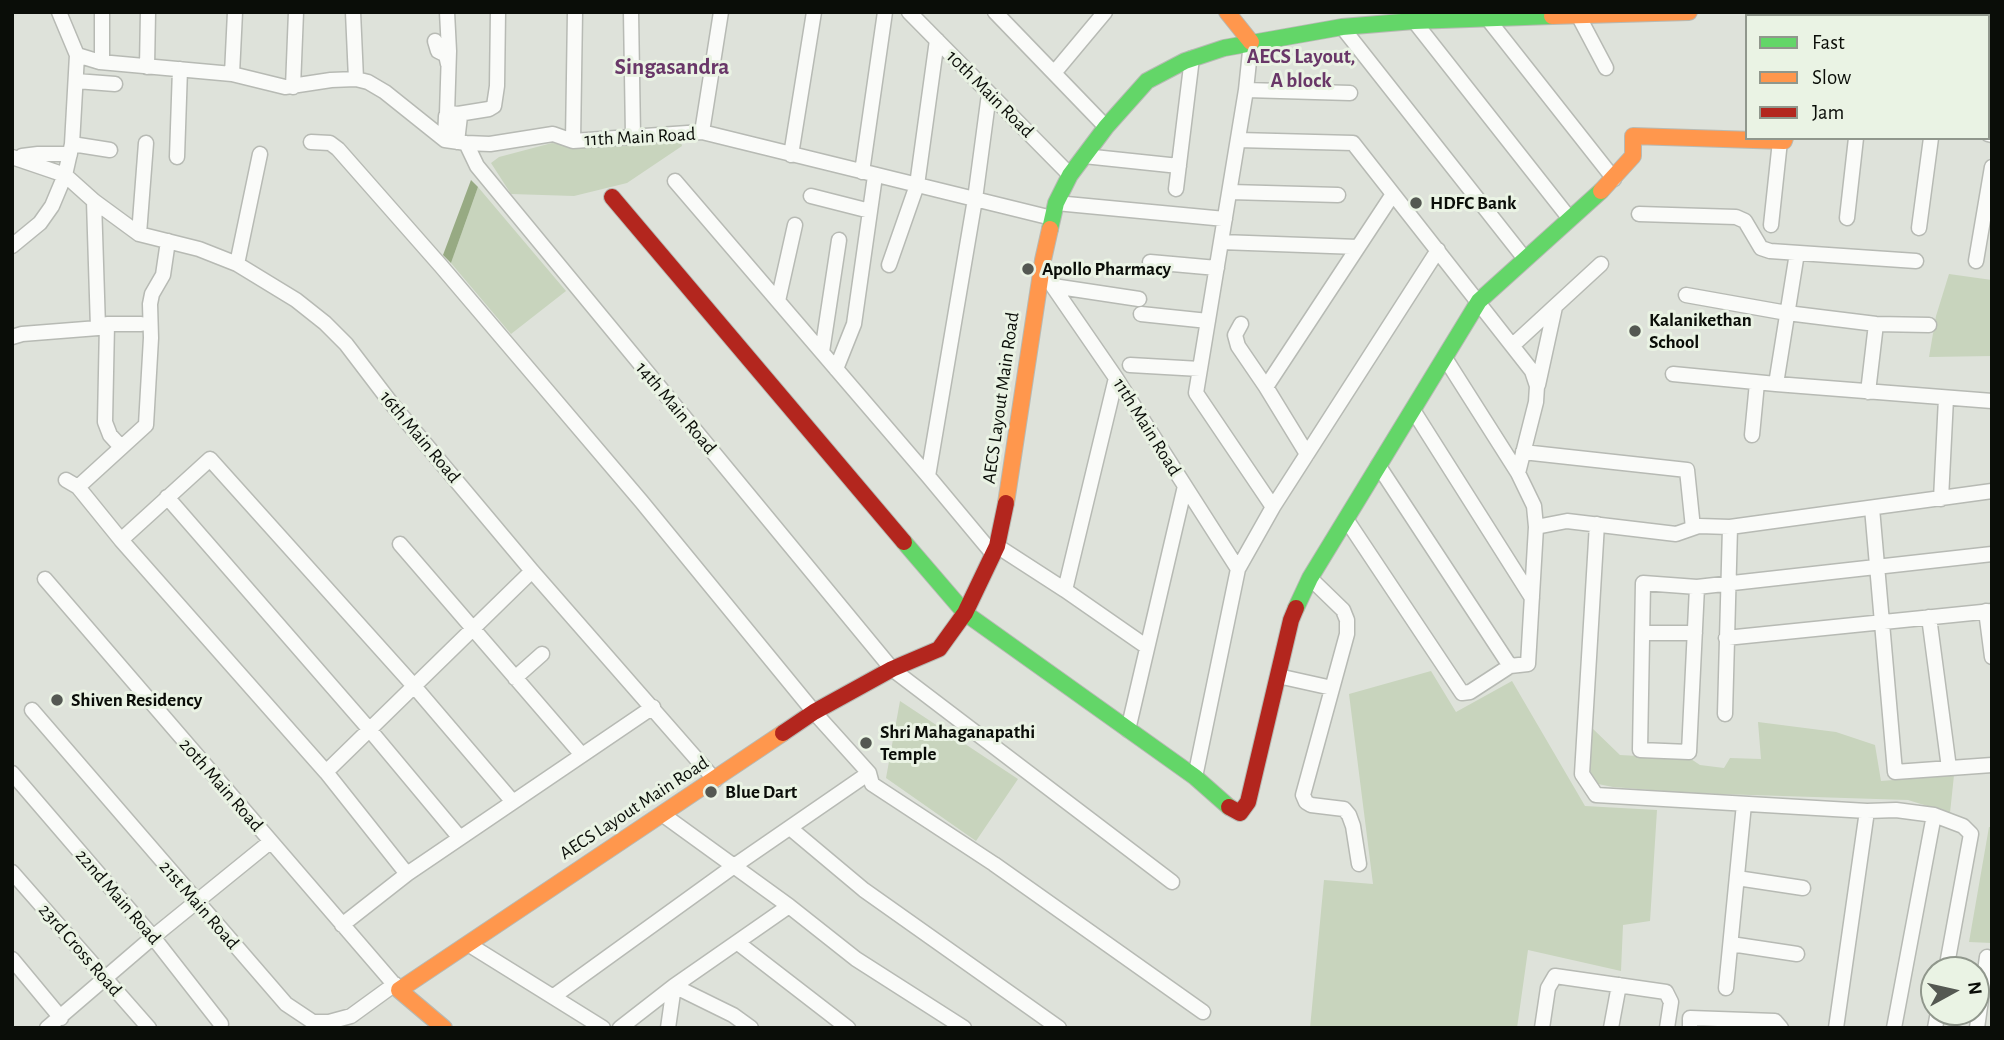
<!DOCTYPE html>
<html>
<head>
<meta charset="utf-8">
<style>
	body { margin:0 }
	#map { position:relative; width:2004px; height:1040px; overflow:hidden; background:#dee2da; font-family:"Alegreya Sans",sans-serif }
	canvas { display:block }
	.frame { position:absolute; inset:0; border:14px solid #0a0d08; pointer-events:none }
	.legend { position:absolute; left:1745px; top:14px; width:245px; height:126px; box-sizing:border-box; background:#eaf3e4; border:2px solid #90978c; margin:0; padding:9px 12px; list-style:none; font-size:21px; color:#0a0d08 }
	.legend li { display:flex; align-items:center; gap:14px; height:35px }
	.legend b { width:35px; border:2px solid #90978c }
	.north { position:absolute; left:1920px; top:956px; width:70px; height:70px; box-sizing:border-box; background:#eaf3e4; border:2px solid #90978c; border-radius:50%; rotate:82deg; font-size:19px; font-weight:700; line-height:28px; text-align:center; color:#0a0d08 }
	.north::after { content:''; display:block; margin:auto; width:24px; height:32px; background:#545852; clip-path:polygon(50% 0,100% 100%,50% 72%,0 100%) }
</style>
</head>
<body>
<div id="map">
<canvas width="2004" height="1040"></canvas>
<div class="frame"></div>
<ul class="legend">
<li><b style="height:9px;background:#63d668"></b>Fast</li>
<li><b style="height:9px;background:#ff974d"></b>Slow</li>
<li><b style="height:9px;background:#b3261e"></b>Jam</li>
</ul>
<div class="north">N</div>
</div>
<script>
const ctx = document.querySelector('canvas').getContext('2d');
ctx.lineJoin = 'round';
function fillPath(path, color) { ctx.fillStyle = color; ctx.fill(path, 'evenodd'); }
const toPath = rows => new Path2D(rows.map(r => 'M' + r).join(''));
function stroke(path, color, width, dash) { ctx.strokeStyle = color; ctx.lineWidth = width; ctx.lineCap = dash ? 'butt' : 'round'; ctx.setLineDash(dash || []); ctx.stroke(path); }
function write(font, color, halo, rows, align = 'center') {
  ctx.font = font + ' "Alegreya Sans",sans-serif'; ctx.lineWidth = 6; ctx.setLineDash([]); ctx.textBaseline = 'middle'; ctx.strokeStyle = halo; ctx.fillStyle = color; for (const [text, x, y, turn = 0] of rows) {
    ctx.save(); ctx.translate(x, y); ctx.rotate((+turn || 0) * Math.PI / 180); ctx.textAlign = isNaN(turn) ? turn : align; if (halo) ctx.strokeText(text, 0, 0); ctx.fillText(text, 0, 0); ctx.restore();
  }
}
const green = toPath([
	[680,139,682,146,627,183,574,196,511,194,491,163,499,157,552,143,589,147],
	[478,187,566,291,511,334,451,263],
	[1949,274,1992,280,1992,356,1929,357,1936,316],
	[1431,671,1456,712,1512,681,1585,806,1657,810,1650,921,1623,925,1621,971,1528,950,1517,1028,1310,1028,1324,880,1373,884,1349,694],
	[900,701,1018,779,976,841,886,778],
	[1758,722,1836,732,1875,745,1881,781,1954,775,1950,813,1908,800,1689,793,1613,787,1598,784,1588,768,1592,728,1620,755,1691,759,1700,765,1724,768,1730,758,1761,759],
	[1989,827,1992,827,1992,943,1969,942]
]);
const water = toPath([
	[471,180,478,187,451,263,443,255]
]);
const street = toPath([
	[353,12,356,79],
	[447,12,449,51,447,114],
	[631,12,633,136],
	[909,12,1070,175],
	[995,12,1106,127],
	[1971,12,1971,16],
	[1578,15,1606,68],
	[1487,18,1614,179],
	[1414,21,1570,219],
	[1342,27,1525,259],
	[435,41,438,51,446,55,448,64],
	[1251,42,1246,90,1196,393,1273,507],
	[1988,53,1992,53],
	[77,55,100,62,232,74,285,87,331,80,356,79,368,82,385,92,445,140,466,143,490,144,553,134,573,141,702,132,1052,218],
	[102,62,102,12],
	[147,67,148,12],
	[1054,73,1105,12],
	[232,74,235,12],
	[76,81,115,84],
	[293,87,296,12],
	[1246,90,1350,93],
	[458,114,489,109,494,106,497,86,498,12],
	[702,132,721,12],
	[1988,134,1992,135],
	[445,140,446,116,450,113,458,114,460,116,457,142],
	[1238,140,1353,143,1532,371,1537,386,1536,402,1518,473],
	[573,141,575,12],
	[311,142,330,143,338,149,441,266,641,501,814,712,869,773,872,784,994,864,1203,1012],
	[466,143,477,166,892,669,1172,882],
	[72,144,110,150],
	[791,155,814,12],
	[22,156,38,154,70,154],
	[1084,156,1179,166],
	[12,157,65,175,94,201,139,234,199,249,237,264,296,300,325,323,346,344,391,403,532,571,715,780],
	[177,157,180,69],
	[862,172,885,12],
	[675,181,928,476,993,554],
	[1176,189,1192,58],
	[1230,192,1338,195],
	[811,196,870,211],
	[94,201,98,328,107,324,141,324],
	[1056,203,1225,219],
	[1639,214,1736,217,1745,221,1761,248,1770,251,1916,261],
	[1847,218,1856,138],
	[1771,225,1780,141],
	[1919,228,1931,138],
	[139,234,146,143],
	[1221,242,1358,247],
	[12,246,40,223,52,206,65,175,72,144,77,55,59,12],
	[1976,261,1992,167],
	[1150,262,1217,268],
	[237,264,260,154],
	[889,265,917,185,937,40],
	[1041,269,1116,378,1238,569],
	[1053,286,1139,299],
	[1686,295,1787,313,1876,324,1929,325],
	[778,301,795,225],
	[1141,314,1208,321],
	[107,324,105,422,110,435,121,447],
	[1241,324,1235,335,1238,346,1266,387],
	[12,337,22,334,98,328],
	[1513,345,1601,264],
	[822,352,839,240],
	[1130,365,1200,369],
	[836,369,854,324,875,176],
	[1673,374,1776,384,1992,401],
	[1776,384,1797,253],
	[1538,385,1555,307],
	[1868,392,1876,324],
	[1413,410,1532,598],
	[1752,435,1757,383],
	[1523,452,1687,470,1693,528],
	[1307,454,1266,387,1393,194],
	[1378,465,1510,666,1528,664,1536,527,1534,506,1518,473,1445,358],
	[928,476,975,199,989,94],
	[66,480,78,487,121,540,326,772,407,874],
	[78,487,146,425,151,338,150,304,152,294,163,275,168,241],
	[167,497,369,729,460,838],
	[1941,499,1946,398],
	[1872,508,1895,772,1992,765],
	[1346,519,1462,693,1470,692,1510,666],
	[1597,524,1582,774,1596,795,1867,811,1896,810,1934,815,1963,826,1971,834,1946,970],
	[1536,527,1567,521,1676,534,1699,526,1730,527,1992,491],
	[121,540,210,459,414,686,513,802],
	[400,544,582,755],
	[997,546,1065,590,1147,647],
	[1310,578,1343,610,1347,620,1347,634,1303,795,1306,802,1311,805,1344,809,1349,815,1353,826,1359,864],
	[45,579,399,990],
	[1697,587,1689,752,1640,750,1643,583,1697,587,1992,554],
	[1065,590,1116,378],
	[1986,611,1992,657],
	[1929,617,1949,768],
	[1642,633,1695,633],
	[1726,638,1992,611],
	[1278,676,1332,688],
	[515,678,542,654],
	[32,710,286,1004,313,1022,329,1022,351,1016,395,984],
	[1725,714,1730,527],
	[1128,730,1185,486],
	[326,772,532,571],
	[12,773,153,937,221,1024],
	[1195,777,1238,569,1273,507,1438,250],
	[662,814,789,906,856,959,964,1028],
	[790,828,864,890,1059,1028],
	[12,872,149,1028],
	[1737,878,1803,888],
	[342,925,407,874,653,707],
	[738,943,848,1028],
	[468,944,603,1028],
	[1731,944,1797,954],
	[12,959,61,1018],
	[1726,988,1744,804],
	[554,996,734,866,869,773],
	[47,1028,153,937,270,842],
	[620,1028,674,986,789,906],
	[668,1028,674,986,733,1015,751,1028],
	[1542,1028,1548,988,1555,976,1666,992,1671,1002,1667,1028],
	[1611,1028,1619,985],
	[1690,1028,1690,1018,1775,1021,1781,1028],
	[1836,1028,1867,811],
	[1894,1028,1934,815],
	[1935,1028,1938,1012],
	[1977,1028,1987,957]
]);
const fast = toPath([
	[1050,229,1056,203,1070,175,1106,127,1147,81,1185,61,1224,48,1342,27,1414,21,1552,16],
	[904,542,965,613,1195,777,1229,807],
	[1296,608,1310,578,1479,301,1601,191]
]);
const slow = toPath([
	[1227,12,1251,42],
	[1552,16,1689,12],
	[1601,191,1633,156,1633,136,1784,141,1785,138],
	[1006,503,1043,260,1050,229],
	[444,1028,399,990,783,733]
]);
const jam = toPath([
	[612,197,904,542],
	[783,733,814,712,892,669,939,649,965,613,997,546,1006,503],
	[1229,807,1240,813,1248,802,1291,620,1296,608]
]);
const markers = [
	[1416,203,7,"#545852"],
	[1028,269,7,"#545852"],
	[1635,331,7,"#545852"],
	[57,700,7,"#545852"],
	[866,743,7,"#545852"],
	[711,792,7,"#545852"]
];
const streetNames = [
	["10th Main Road",990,94,45],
	["11th Main Road",640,137,-3],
	["AECS Layout Main Road",1001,398,-82],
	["14th Main Road",676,408,50],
	["11th Main Road",1147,427,58],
	["16th Main Road",420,437,50],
	["20th Main Road",221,785,49],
	["AECS Layout Main Road",634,808,-33],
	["22nd Main Road",118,897,49],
	["21st Main Road",199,905,49],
	["23rd Cross Road",80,950,49]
];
const poiNames = [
	["HDFC Bank",1430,203],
	["Apollo Pharmacy",1042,269],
	["Kalanikethan",1649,320],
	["School",1649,342],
	["Shiven Residency",71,700],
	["Shri Mahaganapathi",880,732],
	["Temple",880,754],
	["Blue Dart",725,792]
];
const neighbourhoodNames = [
	["AECS Layout,",1301,57],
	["A block",1301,81]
];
const quarterNames = [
	["Singasandra",672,67]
];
fillPath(green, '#c8d4bd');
fillPath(water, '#97aa83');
stroke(street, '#b7bab4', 17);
stroke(fast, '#b7bab4', 18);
stroke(slow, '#b7bab4', 18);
stroke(jam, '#b7bab4', 18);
stroke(street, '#fafbf9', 14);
stroke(fast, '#63d668', 16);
stroke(slow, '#ff974d', 16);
stroke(jam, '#b3261e', 16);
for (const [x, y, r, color] of markers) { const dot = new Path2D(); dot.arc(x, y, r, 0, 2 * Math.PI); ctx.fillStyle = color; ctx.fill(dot); stroke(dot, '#eaf3e4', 2.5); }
write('19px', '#0a0d08', '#eaf3e4', streetNames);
write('bold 19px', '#0a0d08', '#eaf3e4', poiNames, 'left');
write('bold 21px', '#693768', '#eaf3e4', neighbourhoodNames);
write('bold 23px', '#693768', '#eaf3e4', quarterNames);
</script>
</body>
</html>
